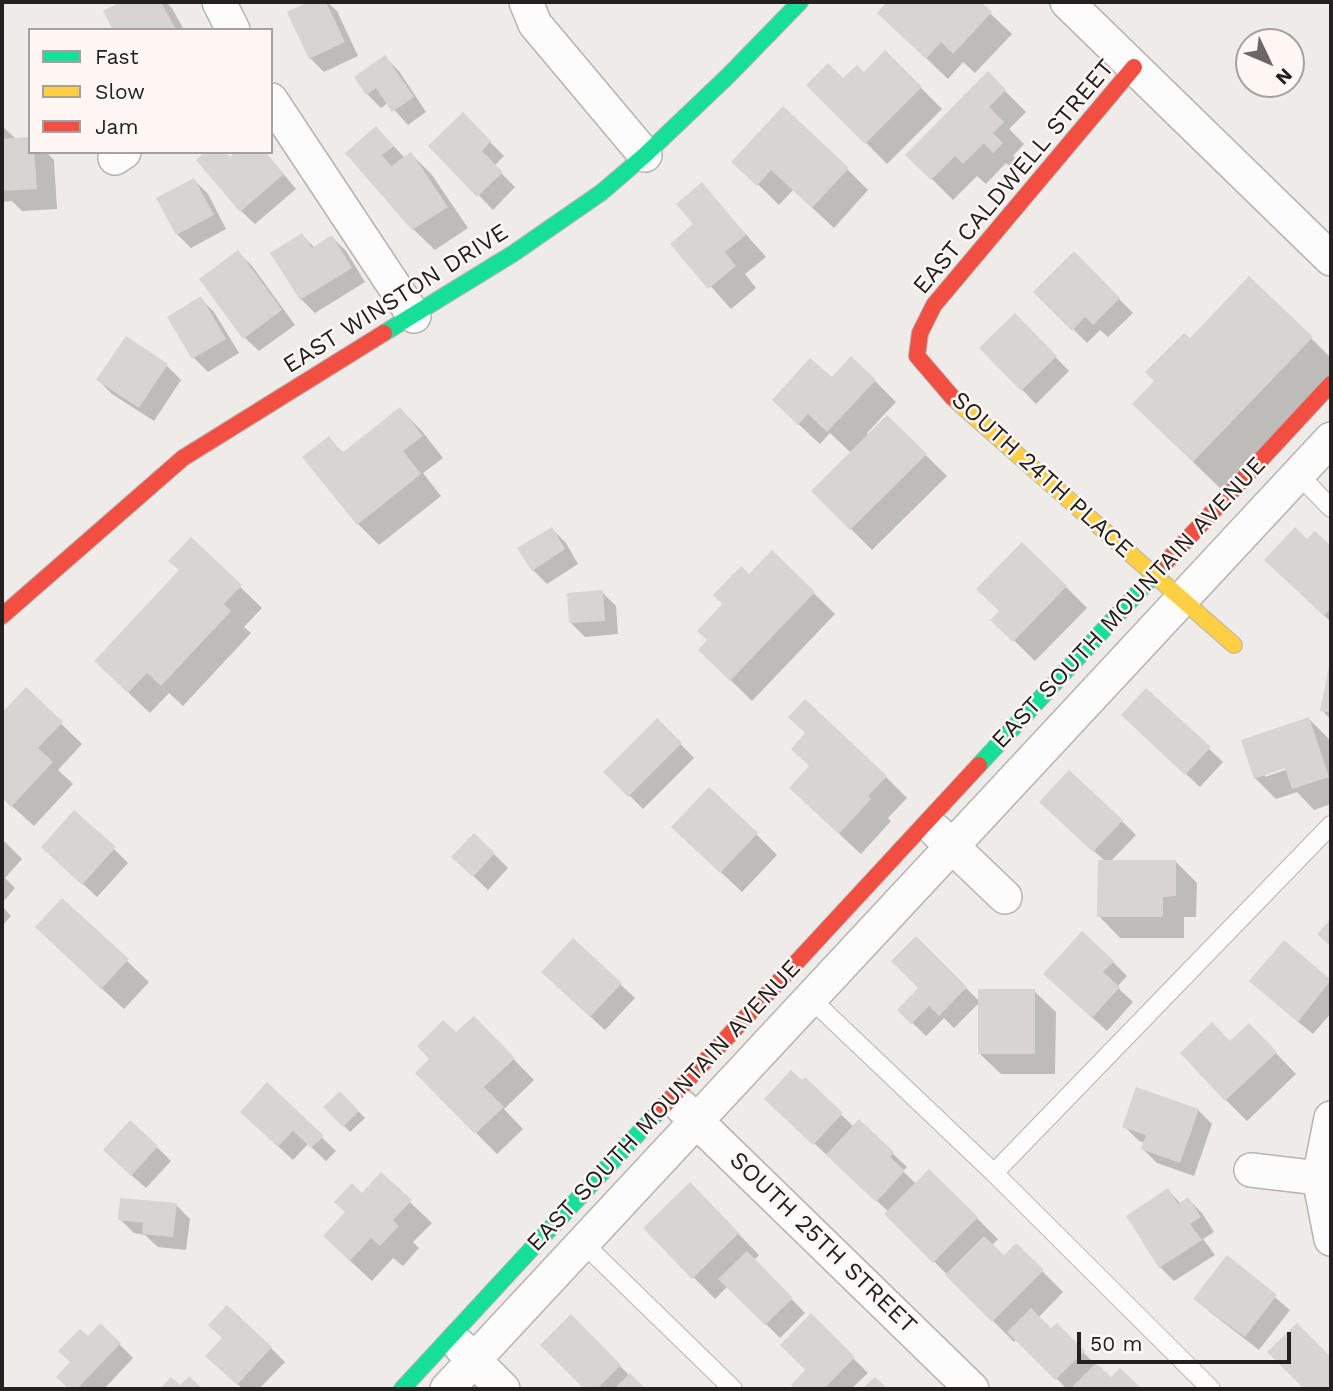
<!DOCTYPE html>
<html>
<head>
<meta charset="utf-8">
<style>
	body { margin:0 }
	#map { position:relative; width:1333px; height:1391px; overflow:hidden; background:#eeebe8; font-family:"Work Sans",sans-serif }
	canvas { display:block }
	.frame { position:absolute; inset:0; border:4px solid #23201f; pointer-events:none }
	.legend { position:absolute; left:28px; top:28px; width:245px; height:126px; box-sizing:border-box; background:#fff7f3; border:2px solid #a7a19e; margin:0; padding:9px 12px; list-style:none; font-size:21px; color:#23201f }
	.legend li { display:flex; align-items:center; gap:14px; height:35px }
	.legend b { width:35px; border:2px solid #a7a19e }
	.north { position:absolute; left:1235px; top:28px; width:70px; height:70px; box-sizing:border-box; background:#fff7f3; border:2px solid #a7a19e; border-radius:50%; rotate:134deg; font-size:19px; font-weight:700; line-height:28px; text-align:center; color:#23201f }
	.north::after { content:''; display:block; margin:auto; width:24px; height:32px; background:#6a6765; clip-path:polygon(50% 0,100% 100%,50% 72%,0 100%) }
	.scale { position:absolute; left:1077px; top:1332px; width:214px; height:32px; box-sizing:border-box; border:4px solid #23201f; border-top:0; padding-left:9px; font-size:21px; line-height:24px; white-space:nowrap; color:#23201f; -webkit-text-stroke:5px #fff7f3; paint-order:stroke }
</style>
</head>
<body>
<div id="map">
<canvas width="1333" height="1391"></canvas>
<div class="frame"></div>
<ul class="legend">
<li><b style="height:9px;background:#16e098"></b>Fast</li>
<li><b style="height:9px;background:#ffcf43"></b>Slow</li>
<li><b style="height:9px;background:#f24e42"></b>Jam</li>
</ul>
<div class="north">N</div>
<div class="scale">50 m</div>
</div>
<script>
const ctx = document.querySelector('canvas').getContext('2d');
ctx.lineJoin = 'round';
function fillPath(path, color) { ctx.fillStyle = color; ctx.fill(path, 'evenodd'); }
const toPath = rows => new Path2D(rows.map(r => 'M' + r).join(''));
function stroke(path, color, width, dash) { ctx.strokeStyle = color; ctx.lineWidth = width; ctx.lineCap = dash ? 'butt' : 'round'; ctx.setLineDash(dash || []); ctx.stroke(path); }
function write(font, color, halo, rows, align = 'center') {
  ctx.font = font + ' "Work Sans",sans-serif'; ctx.lineWidth = 5; ctx.setLineDash([]); ctx.textBaseline = 'middle'; ctx.strokeStyle = halo; ctx.fillStyle = color; for (const [text, x, y, turn = 0] of rows) {
    ctx.save(); ctx.translate(x, y); ctx.rotate((+turn || 0) * Math.PI / 180); ctx.textAlign = isNaN(turn) ? turn : align; if (halo) ctx.strokeText(text, 0, 0); ctx.fillText(text, 0, 0); ctx.restore();
  }
}
const shadow = toPath([
	[123,2,166,2,172,8,184,30,115,30,105,12],
	[313,2,327,2,337,11,358,56,324,72,310,58,289,13],
	[890,2,978,2,1012,34,975,73,963,62,948,79,879,13],
	[885,52,942,109,887,164,809,85,843,81,864,74],
	[385,57,399,71,426,112,408,125,388,103,381,108,367,94,356,78],
	[988,74,1026,112,1009,129,1024,144,1013,156,1023,165,1016,172,1006,163,986,184,977,176,953,200,908,155],
	[463,115,504,156,494,166,515,187,493,210,431,146],
	[2,126,30,152,46,152,54,160,57,209,22,211,12,201,2,202],
	[376,128,405,158,411,154,432,175,468,228,435,250,413,229,347,153],
	[265,152,296,189,255,224,241,211,231,158],
	[734,161,847,169,868,190,834,228,793,190,779,205],
	[194,180,208,194,226,229,191,248,177,234],
	[702,185,766,257,745,274,756,288,731,309,673,244,696,224],
	[302,235,315,248,332,237,346,251,365,282,315,313,301,299,273,253],
	[238,252,252,266,295,325,259,351,245,338],
	[1074,254,1133,313,1108,337,1100,330,1087,343,1036,292],
	[200,298,214,312,239,353,208,372,194,358],
	[1015,315,1069,371,1036,404,982,348],
	[1311,338,1331,358,1331,374,1221,489,1162,432,1190,341],
	[167,366,181,380,154,421,112,394,98,380],
	[832,380,875,381,896,402,867,433,869,435,887,417,947,476,872,550,813,491,851,453,830,433,820,444,795,421],
	[400,409,421,430,443,458,423,473,441,496,379,545,358,524,329,438,344,454],
	[552,529,566,543,578,564,547,584,533,570],
	[1315,533,1331,548,1331,622,1288,581,1308,541],
	[191,540,262,608,244,627,251,633,183,706,169,693,150,713,117,682,181,571],
	[772,552,835,614,752,701,700,650,709,640,749,576],
	[1066,587,1087,608,1035,661,993,620],
	[602,592,616,606,618,634,585,637,571,623],
	[1331,663,1331,720,1322,710],
	[26,690,82,744,58,770,73,784,34,826,2,797,2,716],
	[1146,690,1223,762,1200,787,1137,729],
	[1309,719,1330,740,1331,745,1331,804,1314,810,1297,792,1276,799,1255,778],
	[1292,764,1294,767,1265,777,1265,773],
	[657,720,694,758,643,809,606,772],
	[811,767,886,777,907,798,888,818,891,821,861,854,812,809],
	[1055,816,1122,821,1136,835,1111,861,1175,861,1197,883,1196,917,1184,917,1184,938,1120,938,1099,916,1105,861],
	[756,834,777,855,742,892,695,848],
	[2,839,22,859,5,878,15,888,2,903],
	[114,849,128,863,97,897,57,860],
	[494,854,508,868,488,890,468,871],
	[63,900,149,982,124,1009,58,948],
	[2,906,11,916,2,926],
	[916,938,980,1002,1034,991,1056,1012,1055,1074,1001,1074,979,1053,980,1002,954,1028,944,1018,926,1036,899,1010,920,988],
	[573,940,635,998,605,1030,557,986],
	[1284,942,1331,982,1331,1013,1313,1034,1266,995],
	[1113,962,1127,976,1117,987,1133,1002,1107,1031,1060,988],
	[473,1018,534,1080,504,1109,523,1129,497,1154,417,1073],
	[1231,1043,1270,1047,1296,1074,1247,1121,1226,1100],
	[805,1080,854,1127,859,1122,907,1167,903,1171,916,1184,929,1171,998,1239,992,1245,1004,1257,1016,1245,1063,1292,1038,1318,1052,1331,1057,1326,1111,1380,1120,1371,1139,1389,1067,1389,1016,1339,1014,1342,887,1214,889,1212,780,1112],
	[267,1085,336,1151,326,1161,308,1144,293,1160,256,1126],
	[340,1093,365,1118,350,1132,325,1107],
	[1198,1110,1212,1124,1194,1176,1157,1163,1143,1149,1145,1143,1139,1141,1125,1127],
	[157,1147,171,1161,146,1188,119,1164],
	[381,1175,432,1223,413,1242,419,1248,403,1266,393,1258,372,1281,346,1257,362,1195],
	[690,1184,759,1255,754,1260,805,1313,780,1338,728,1286,715,1299,645,1228],
	[1168,1190,1181,1204,1188,1199,1202,1213,1214,1232,1203,1239,1215,1255,1174,1281,1160,1267,1128,1217],
	[176,1205,190,1219,186,1250,158,1247,145,1235,134,1233,120,1219],
	[1227,1257,1290,1310,1259,1350,1210,1312,1196,1299],
	[811,1316,868,1373,851,1389,797,1389,793,1385,808,1370],
	[571,1317,630,1376,644,1389,586,1389,542,1345],
	[100,1325,133,1358,104,1389,71,1389,59,1377],
	[271,1348,285,1362,259,1389,243,1389,222,1370]
]);
const building = toPath([
	[120,2,161,2,176,30,113,30,103,11],
	[309,2,326,2,345,42,309,59,287,12],
	[887,2,981,2,992,12,953,54,941,42,926,59,877,13],
	[885,50,922,87,865,144,806,85,828,63,843,78,857,65,864,72],
	[385,55,414,97,392,112,376,88,366,95,354,77],
	[988,71,1006,90,989,107,1004,122,993,133,1003,143,993,153,984,143,963,164,955,156,931,180,905,155],
	[783,106,849,168,812,208,771,170,757,186,731,162],
	[463,112,491,141,482,151,503,172,477,197,428,146],
	[376,126,394,146,382,155,391,166,411,152,448,207,412,230,345,153],
	[30,137,30,152,34,152,37,189,2,191,2,139],
	[205,152,226,152,230,157,235,152,265,152,284,174,240,212,196,160],
	[194,178,214,215,176,235,156,198],
	[702,182,746,235,725,252,736,266,708,289,670,244,693,224,676,204],
	[302,233,312,248,332,235,352,268,300,300,270,253],
	[238,250,282,310,243,339,199,279],
	[1074,251,1120,298,1093,325,1085,317,1072,331,1033,292],
	[1249,276,1313,337,1193,462,1132,404,1154,381,1145,372,1184,333,1190,338],
	[201,296,226,339,192,359,167,317],
	[1015,313,1057,356,1021,391,979,348],
	[126,336,168,364,139,408,96,380],
	[851,356,876,380,827,432,808,414,798,425,772,400,810,358,832,377],
	[400,407,423,436,403,451,421,474,357,525,302,457,329,436,342,453],
	[887,415,927,454,850,530,811,491],
	[552,527,565,549,532,571,517,548],
	[1295,527,1307,539,1315,531,1331,546,1331,608,1324,616,1264,560],
	[191,537,242,585,224,604,231,611,161,686,147,673,128,693,94,661,179,570,168,561],
	[1022,542,1067,586,1013,642,990,620,999,611,976,589],
	[772,550,815,592,730,681,698,650,707,640,697,631,722,604,713,595,741,566,749,574],
	[603,590,605,621,569,623,567,593],
	[1330,661,1331,661,1331,713,1320,711],
	[26,687,63,722,38,748,53,762,11,807,2,798,2,713],
	[1146,688,1211,747,1185,775,1121,715],
	[805,699,887,776,868,796,871,799,839,834,789,788,809,766,791,749,805,733,788,717],
	[1309,717,1329,777,1292,789,1285,768,1254,779,1241,740],
	[657,718,682,743,628,797,603,772],
	[1069,770,1123,820,1093,852,1039,802],
	[709,787,758,833,720,873,671,827],
	[74,810,116,847,82,885,41,847],
	[474,833,495,853,473,877,451,857],
	[1098,860,1176,860,1176,896,1163,897,1163,917,1097,917],
	[62,898,129,959,101,989,35,927],
	[1331,919,1331,947,1317,934],
	[1082,931,1114,961,1103,972,1120,987,1092,1018,1043,974],
	[916,936,967,987,939,1016,929,1006,911,1024,897,1010,918,988,891,961],
	[573,938,622,983,590,1017,541,972],
	[1284,940,1331,980,1298,1022,1249,981],
	[978,989,1035,989,1035,1054,978,1054],
	[474,1016,515,1058,484,1087,504,1107,475,1134,415,1073,429,1059,417,1046,443,1020,456,1032],
	[1212,1022,1230,1041,1249,1023,1277,1052,1225,1101,1180,1053],
	[791,1070,802,1080,805,1077,843,1113,813,1145,764,1099],
	[267,1082,324,1136,311,1148,293,1131,278,1147,240,1112],
	[1136,1087,1199,1109,1180,1163,1141,1149,1146,1135,1122,1127],
	[340,1091,359,1111,343,1127,323,1107],
	[859,1119,894,1152,890,1157,905,1171,876,1202,826,1155],
	[130,1120,158,1146,131,1176,103,1150],
	[929,1169,978,1217,933,1263,884,1214],
	[381,1172,412,1200,393,1220,399,1226,380,1246,371,1238,350,1261,323,1236,345,1212,334,1202,352,1183,362,1193],
	[690,1182,739,1233,692,1279,643,1228],
	[1168,1188,1178,1204,1188,1197,1201,1217,1190,1224,1202,1240,1159,1268,1126,1216],
	[120,1198,177,1203,173,1237,142,1234,143,1223,118,1220],
	[984,1236,1004,1255,1016,1243,1044,1270,992,1322,945,1275],
	[747,1251,793,1298,765,1325,718,1279],
	[1227,1255,1277,1295,1245,1337,1193,1299],
	[227,1305,272,1347,237,1385,205,1356,222,1338,208,1325],
	[1031,1308,1051,1328,1057,1323,1085,1351,1055,1380,1007,1332],
	[811,1313,855,1357,824,1389,795,1389,791,1385,805,1370,780,1345],
	[571,1314,621,1365,597,1389,584,1389,540,1345],
	[100,1323,121,1343,77,1389,69,1389,56,1377,70,1362,58,1351,80,1329,88,1336],
	[1297,1323,1331,1357,1331,1389,1304,1389,1267,1352],
	[1096,1363,1111,1377,1120,1368,1142,1389,1070,1389],
	[630,1373,646,1389,614,1389],
	[189,1376,203,1389,160,1389,171,1377,180,1385],
	[875,1377,888,1389,862,1389]
]);
const lane = toPath([
	[1298,474,1331,508],
	[810,998,994,1173,1211,1389],
	[994,1173,1331,825],
	[583,1243,733,1389]
]);
const street = toPath([
	[219,2,233,30],
	[526,2,535,24,645,155],
	[1067,2,1331,259],
	[271,100,414,316],
	[115,158,124,152],
	[936,831,1005,897],
	[681,1106,972,1389],
	[1331,1118,1319,1178,1331,1239],
	[1251,1170,1319,1178],
	[460,1346,503,1389],
	[447,1389,1331,439]
]);
const fast = toPath([
	[384,333,514,253,602,192,645,155,729,75,800,2],
	[979,765,1167,561],
	[402,1389,659,1111]
]);
const slow = toPath([
	[953,398,1234,645]
]);
const jam = toPath([
	[953,398,917,356,920,333,934,305,1134,67],
	[1167,561,1331,384],
	[2,616,183,458,384,333],
	[659,1111,979,765]
]);
const streetNames = [
	["EAST CALDWELL STREET",1014,177,-50],
	["EAST WINSTON DRIVE",396,299,-32],
	["SOUTH 24TH PLACE",1042,475,42],
	["EAST SOUTH MOUNTAIN AVENUE",1129,603,-47],
	["EAST SOUTH MOUNTAIN AVENUE",664,1106,-47],
	["SOUTH 25TH STREET",823,1243,44]
];
fillPath(shadow, '#0003');
fillPath(building, '#d7d4d2');
stroke(lane, '#b6b3b1', 20);
stroke(street, '#b6b3b1', 36);
stroke(fast, '#b6b3b1', 18);
stroke(slow, '#b6b3b1', 18);
stroke(jam, '#b6b3b1', 18);
stroke(lane, '#fcfcfc', 18);
stroke(street, '#fcfcfc', 33);
stroke(fast, '#16e098', 16);
stroke(slow, '#ffcf43', 16);
stroke(jam, '#f24e42', 16);
write('24px', '#23201f', '#fff7f3', streetNames);
</script>
</body>
</html>
